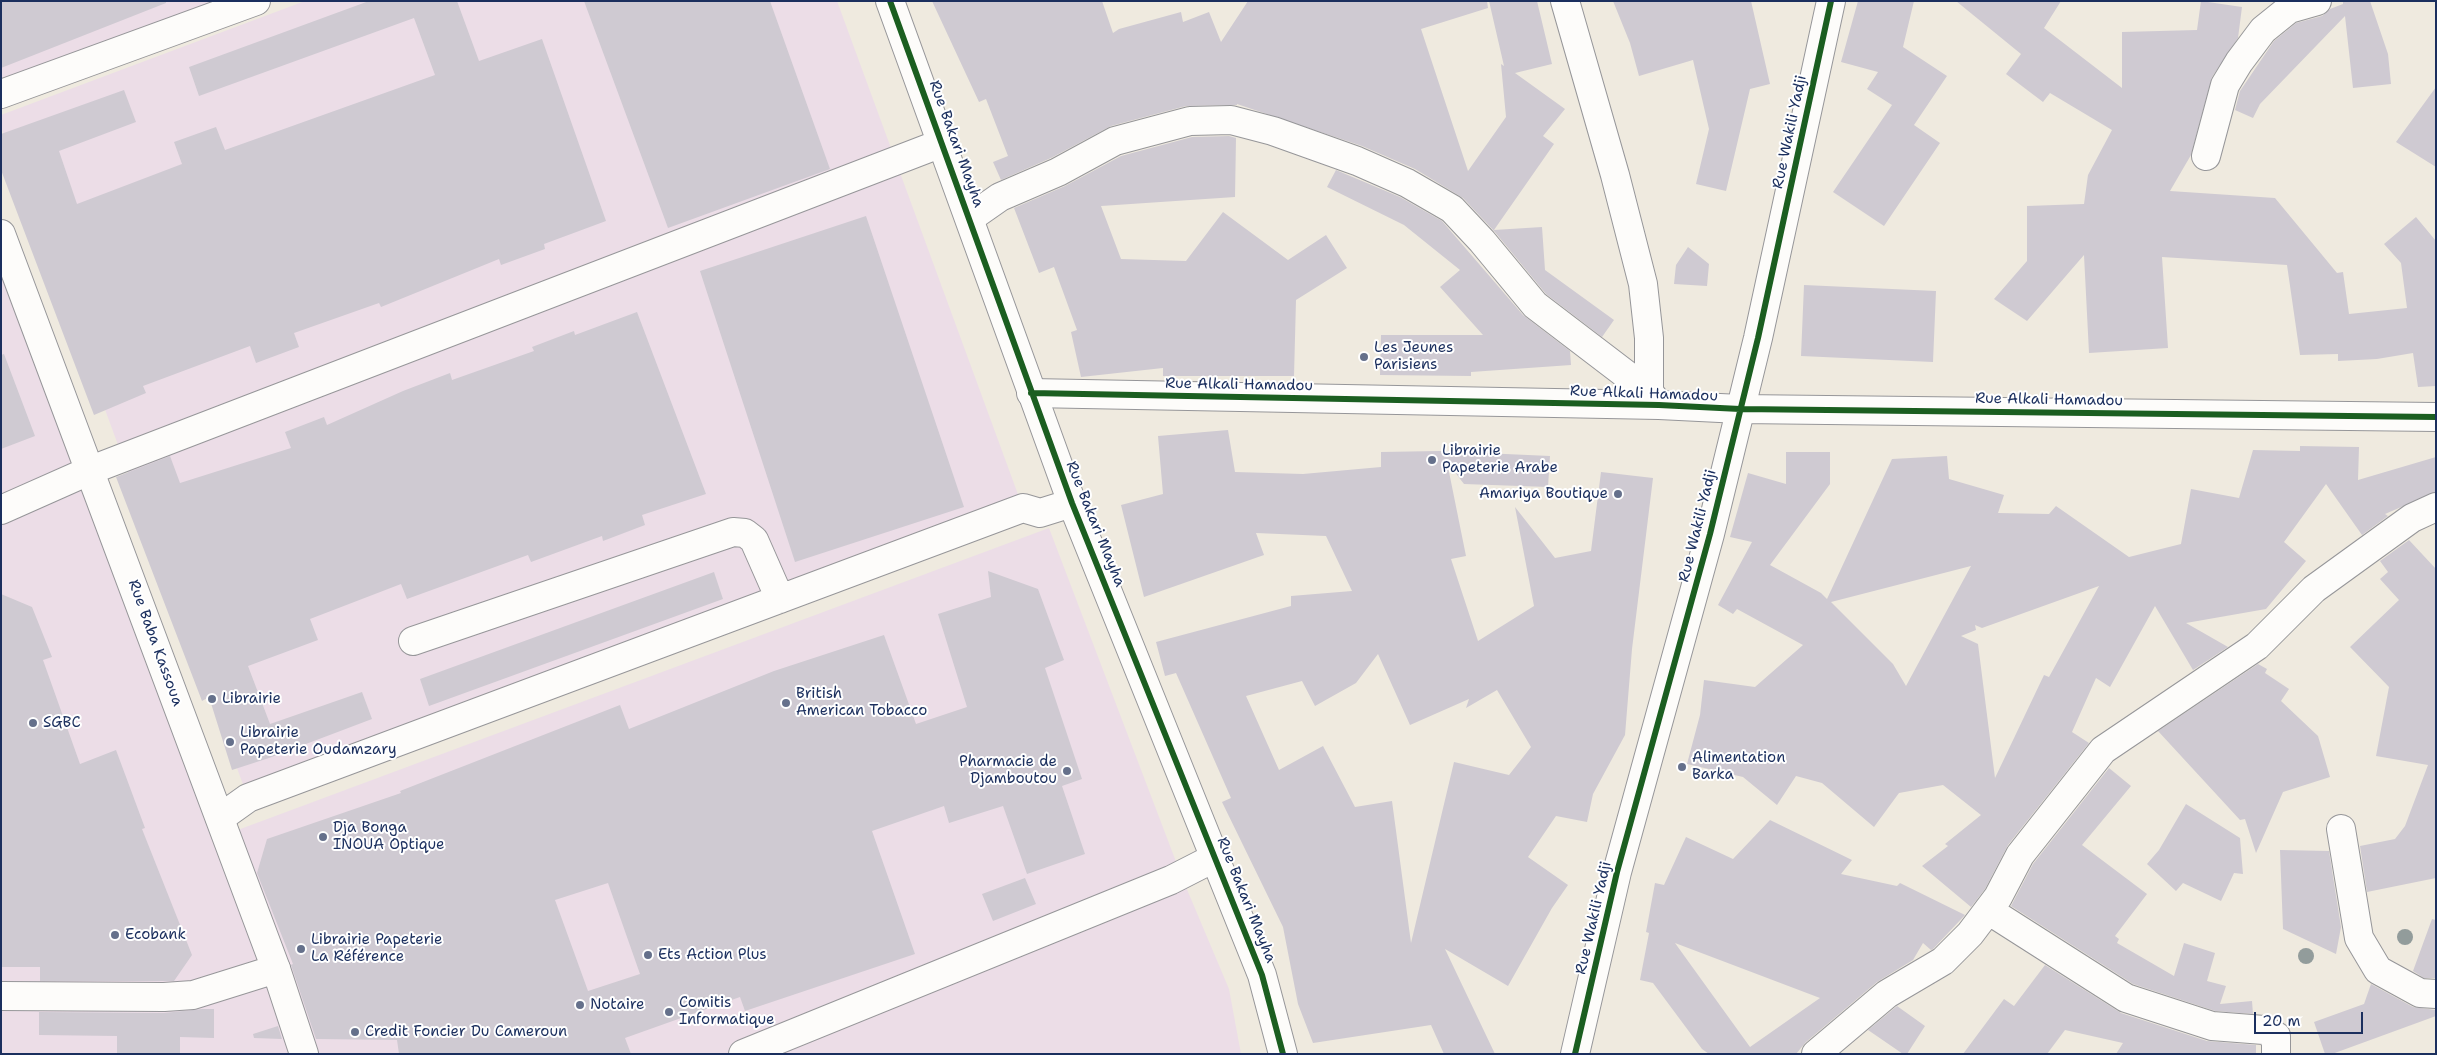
<!DOCTYPE html>
<html>
<head>
<meta charset="utf-8">
<style>
	body { margin:0 }
	#map { position:relative; width:2437px; height:1055px; overflow:hidden; background:#efeadf; font-family:"Shantell Sans",sans-serif }
	canvas { display:block }
	.frame { position:absolute; inset:0; border:2px solid #1b2f5e; pointer-events:none }
	.scale { position:absolute; left:2254px; top:1012px; width:109px; height:22px; box-sizing:border-box; border:2px solid #1b2f5e; border-top:0; padding-left:6px; font-size:15px; line-height:18px; white-space:nowrap; color:#1b2f5e; -webkit-text-stroke:4px #fff; paint-order:stroke }
</style>
</head>
<body>
<div id="map">
<canvas width="2437" height="1055"></canvas>
<div class="frame"></div>
<div class="scale">20 m</div>
</div>
<script>
const ctx = document.querySelector('canvas').getContext('2d');
ctx.lineJoin = 'round';
function fillPath(path, color) { ctx.fillStyle = color; ctx.fill(path, 'evenodd'); }
const toPath = rows => new Path2D(rows.map(r => 'M' + r).join(''));
function stroke(path, color, width, dash) { ctx.strokeStyle = color; ctx.lineWidth = width; ctx.lineCap = dash ? 'butt' : 'round'; ctx.setLineDash(dash || []); ctx.stroke(path); }
function write(font, color, halo, rows, align = 'center') {
  ctx.font = font + ' "Shantell Sans",sans-serif'; ctx.lineWidth = 4; ctx.setLineDash([]); ctx.textBaseline = 'middle'; ctx.strokeStyle = halo; ctx.fillStyle = color; for (const [text, x, y, turn = 0] of rows) {
    ctx.save(); ctx.translate(x, y); ctx.rotate((+turn || 0) * Math.PI / 180); ctx.textAlign = isNaN(turn) ? turn : align; if (halo) ctx.strokeText(text, 0, 0); ctx.fillText(text, 0, 0); ctx.restore();
  }
}
const built = toPath([
	[1,1,256,1,1,94],
	[305,1,837,1,1023,508,248,798,1,127,1,115],
	[1,240,227,834,1049,528,1183,880,1229,989,1241,1054,1,1054]
]);
const building = toPath([
	[1,1,166,1,166,3,1,68],
	[369,1,457,1,479,61,542,39,606,221,544,244,545,249,501,265,499,259,381,307,379,303,294,333,299,347,256,363,250,346,143,386,146,393,94,415,1,170,1,134,124,90,136,122,59,151,77,204,182,164,174,142,216,127,225,150,435,75,414,18,199,96,189,67],
	[584,1,770,1,830,169,668,228],
	[932,1,1102,1,1113,33,1119,29,1181,12,1183,22,1209,12,1221,42,1248,1,1487,1,1488,8,1421,29,1468,171,1506,117,1501,64,1504,66,1489,1,1537,1,1552,64,1515,73,1565,109,1543,136,1554,144,1494,230,1542,227,1545,270,1614,320,1602,337,1546,294,1494,231,1463,198,1415,169,1362,146,1237,104,1237,105,1186,106,1111,126,1051,158,1001,180,993,162,1008,156,986,99,979,102],
	[1613,1,1751,1,1770,84,1750,89,1726,191,1696,184,1709,129,1693,60,1639,76,1630,43],
	[1858,1,1914,1,1903,47,1947,76,1914,125,1940,143,1884,226,1833,192,1892,105,1867,89,1878,72,1841,62],
	[1956,1,2061,1,2044,28,2122,88,2122,32,2197,30,2201,1,2242,7,2238,38,2212,77,2191,155,2170,191,2275,198,2337,273,2343,272,2349,314,2407,308,2401,263,2384,244,2416,217,2436,241,2436,386,2418,387,2413,353,2377,359,2338,361,2338,354,2300,355,2287,265,2162,257,2168,348,2089,353,2084,255,2027,321,1994,299,2027,261,2027,206,2084,204,2088,175,2112,130,2050,93,2043,102,2006,74,2021,54],
	[2343,1,2370,1,2388,54,2391,84,2353,88,2345,16,2260,104,2253,118,2235,110,2240,91,2274,41,2296,23,2322,16,2330,9,2343,4],
	[2436,87,2436,167,2396,142],
	[1229,136,1236,138,1235,197,1101,206,1121,259,1186,261,1223,212,1288,260,1326,235,1347,268,1296,300,1294,376,1163,376,1163,368,1081,377,1071,332,1077,330,1054,267,1039,273,1014,208,1065,186,1121,156,1192,137],
	[1336,170,1400,197,1442,221,1523,315,1570,351,1571,365,1471,372,1471,376,1380,375,1381,335,1483,335,1440,287,1460,270,1404,225,1327,187],
	[866,216,964,507,795,562,700,271],
	[1688,247,1709,264,1707,286,1674,284,1676,265],
	[1804,285,1936,291,1933,362,1801,356],
	[637,312,706,494,642,515,645,525,603,541,602,536,531,562,528,555,407,599,401,584,310,619,318,640,248,666,270,724,362,692,372,719,269,758,232,770,209,697,202,701,116,477,170,456,180,483,291,448,285,432,324,417,327,425,403,391,450,373,452,380,534,351,532,347,574,331,575,335],
	[4,354,35,436,1,449,1,355],
	[1228,430,1235,472,1303,474,1381,467,1381,452,1439,451,1550,456,1548,487,1464,484,1447,462,1466,556,1451,559,1478,641,1534,606,1515,507,1555,558,1591,551,1601,472,1653,478,1632,649,1625,735,1593,794,1587,822,1556,816,1528,857,1568,885,1552,908,1508,986,1445,949,1495,1054,1444,1054,1431,1025,1313,1043,1298,1004,1283,927,1222,802,1231,798,1176,673,1165,676,1156,642,1291,606,1291,596,1352,591,1326,536,1256,533,1264,555,1144,597,1121,505,1163,494,1158,436],
	[1378,654,1410,725,1469,699,1466,708,1497,690,1531,747,1509,775,1454,762,1411,943,1392,801,1355,807,1323,746,1279,770,1246,696,1302,681,1315,706,1356,683],
	[2300,446,2359,447,2358,480,2436,457,2436,492,2385,514,2388,516,2362,535,2326,484,2284,542,2306,561,2266,609,2186,623,2228,647,2193,670,2155,606,2110,687,2096,678,2072,732,2089,743,2008,845,1985,889,1971,907,1922,866,1948,846,1945,844,1981,815,1943,785,1899,793,1874,827,1822,783,1796,776,1777,805,1743,777,1687,764,1700,715,1704,680,1755,687,1803,645,1737,609,1733,614,1718,605,1752,542,1730,537,1748,473,1786,484,1786,452,1830,452,1830,484,1770,565,1821,593,1827,599,1892,459,1947,456,1949,479,2004,495,1998,513,2049,514,2056,506,2129,557,2181,544,2191,489,2239,498,2253,450,2300,451],
	[1971,566,1906,686,1893,664,1831,602],
	[2099,586,2049,677,2044,675,1995,778,1978,644,1961,636,1976,630,1975,625,1982,628],
	[2409,540,2436,569,2436,878,2367,892,2360,846,2395,839,2405,826,2428,765,2376,756,2389,687,2350,647,2399,600,2380,579,2388,572,2380,561],
	[988,571,1038,589,1064,660,1045,668,1082,779,1062,786,1085,854,1027,874,1003,806,949,823,944,806,872,831,915,954,745,1011,740,997,625,1038,631,1054,399,1054,397,1040,316,1039,291,965,293,964,257,873,267,839,401,793,400,791,620,705,629,729,774,671,884,635,916,724,967,707,938,614,991,597],
	[608,883,640,974,588,991,555,900],
	[714,572,723,599,429,706,420,679],
	[1,594,32,607,52,657,43,660,80,764,116,750,145,828,142,829,192,955,174,981,40,981,40,967,1,967],
	[2258,664,2267,669,2265,673,2289,689,2281,701,2318,736,2330,777,2283,792,2256,853,2245,819,2240,820,2158,731],
	[2109,768,2131,786,2082,845,2147,894,2115,936,2119,939,2117,943,2174,976,2184,943,2215,953,2207,981,2226,986,2220,1004,2252,1001,2253,1014,2215,1011,2133,984,2011,906,2033,864],
	[2186,804,2240,838,2243,874,2234,873,2221,901,2183,883,2176,891,2147,864,2159,850],
	[1770,820,1852,860,1841,874,1897,886,1900,883,1965,915,1933,949,1931,950,1923,943,1913,960,1877,982,1806,1042,1796,1054,1709,1054,1702,1049,1653,983,1640,980,1649,933,1646,932,1655,883,1664,885,1686,837,1733,859],
	[1675,943,1820,998,1750,1047],
	[2280,850,2329,851,2341,927,2336,954,2283,929],
	[1025,878,1036,904,993,921,982,894],
	[2432,919,2436,920,2436,978,2424,978,2413,971],
	[2045,965,2121,1013,2207,1041,2256,1045,2256,1054,2116,1054,2123,1043,2065,1030,2047,1054,1963,1054,2004,999,2014,1006],
	[2371,984,2413,1007,2436,1010,2436,1016,2332,1054,2325,1054,2314,1022,2364,1004],
	[1897,1006,1925,1026,1907,1054,1903,1054,1868,1030],
	[202,1009,214,1009,214,1038,180,1037,180,1054,117,1054,117,1036,39,1035,39,1012,164,1013],
	[278,1026,282,1039,254,1038,253,1034]
]);
const minor = toPath([
	[1565,1,1615,175,1643,284,1649,338,1649,392],
	[1,94,256,1],
	[2206,156,2225,85,2239,62,2263,30,2289,9,2317,1],
	[970,218,1000,197,1058,172,1115,141,1190,121,1231,120,1273,131,1357,161,1407,183,1452,209,1482,241,1535,305,1649,392,1659,405],
	[1031,393,1659,405,1740,409,2436,417],
	[1,510,91,470,942,143],
	[413,641,733,532,745,533,754,540,780,599],
	[220,818,248,798,1023,508,1040,513,1072,503],
	[2341,829,2359,938,2378,970,2420,993,2436,994],
	[1988,910,2126,998,2212,1026,2264,1030,2276,1036,2276,1054],
	[1,996,164,997,193,995,276,969],
	[743,1054,1171,880,1216,857],
	[1575,1054,1617,872,1710,534,1758,338,1831,1],
	[1816,1054,1887,994,1943,961,1970,934,1998,897,2020,855,2103,750,2257,646,2314,589,2412,518,2436,507]
]);
const tertiary = toPath([
	[890,1,1072,503,1262,975,1283,1054],
	[1,234,276,969,304,1054]
]);
const cycleway = toPath([
	[890,1,1072,503,1262,975,1283,1054],
	[1031,393,1659,405,1740,409,2436,417],
	[1575,1054,1617,872,1710,534,1758,338,1831,1]
]);
const trees = [
	[2405,937],
	[2306,956]
];
const markers = [
	[1364,357,5,"#65708b"],
	[1432,460,5,"#65708b"],
	[1618,494,5,"#65708b"],
	[212,699,5,"#65708b"],
	[786,703,5,"#65708b"],
	[33,723,5,"#65708b"],
	[230,742,5,"#65708b"],
	[1682,767,5,"#65708b"],
	[1067,771,5,"#65708b"],
	[323,837,5,"#65708b"],
	[115,935,5,"#65708b"],
	[301,949,5,"#65708b"],
	[648,955,5,"#65708b"],
	[580,1005,5,"#65708b"],
	[669,1012,5,"#65708b"],
	[355,1032,5,"#65708b"]
];
const streetNames = [
	["Rue Wakili Yadji",1790,132,-78],
	["Rue Bakari Mayha",956,144,70],
	["Rue Alkali Hamadou",1239,385,1],
	["Rue Alkali Hamadou",1644,394,2],
	["Rue Alkali Hamadou",2049,400,1],
	["Rue Bakari Mayha",1095,524,68],
	["Rue Wakili Yadji",1698,526,-76],
	["Rue Baba Kassoua",155,643,70],
	["Rue Bakari Mayha",1246,900,68],
	["Rue Wakili Yadji",1594,918,-77]
];
const poiNames = [
	["Les Jeunes",1374,348],
	["Parisiens",1374,365],
	["Librairie",1442,451],
	["Papeterie Arabe",1442,468],
	["Amariya Boutique",1608,494,"right"],
	["British",796,694],
	["American Tobacco",796,711],
	["Librairie",222,699],
	["SGBC",43,723],
	["Librairie",240,733],
	["Papeterie Oudamzary",240,750],
	["Alimentation",1692,758],
	["Barka",1692,775],
	["Pharmacie de",1057,762,"right"],
	["Djamboutou",1057,779,"right"],
	["Dja Bonga",333,828],
	["INOUA Optique",333,845],
	["Ecobank",125,935],
	["Librairie Papeterie",311,940],
	["La Référence",311,957],
	["Ets Action Plus",658,955],
	["Comitis",679,1003],
	["Informatique",679,1020],
	["Notaire",590,1005],
	["Credit Foncier Du Cameroun",365,1032]
];
fillPath(built, '#ecdde7');
fillPath(building, '#cfcad2');
stroke(minor, '#969699', 30);
stroke(tertiary, '#969699', 30);
stroke(minor, '#fdfcfa', 28);
stroke(tertiary, '#fdfcfa', 28);
stroke(cycleway, '#1b5e20', 6);
ctx.fillStyle = '#929c9b';
for (const [x, y] of trees) { ctx.beginPath(); ctx.arc(x, y, 8, 0, 2 * Math.PI); ctx.fill(); }
for (const [x, y, r, color] of markers) { const dot = new Path2D(); dot.arc(x, y, r, 0, 2 * Math.PI); ctx.fillStyle = color; ctx.fill(dot); stroke(dot, '#fff', 2); }
write('15px', '#1b2f5e', '#fff', streetNames);
write('15px', '#1b2f5e', '#fff', poiNames, 'left');
</script>
</body>
</html>
